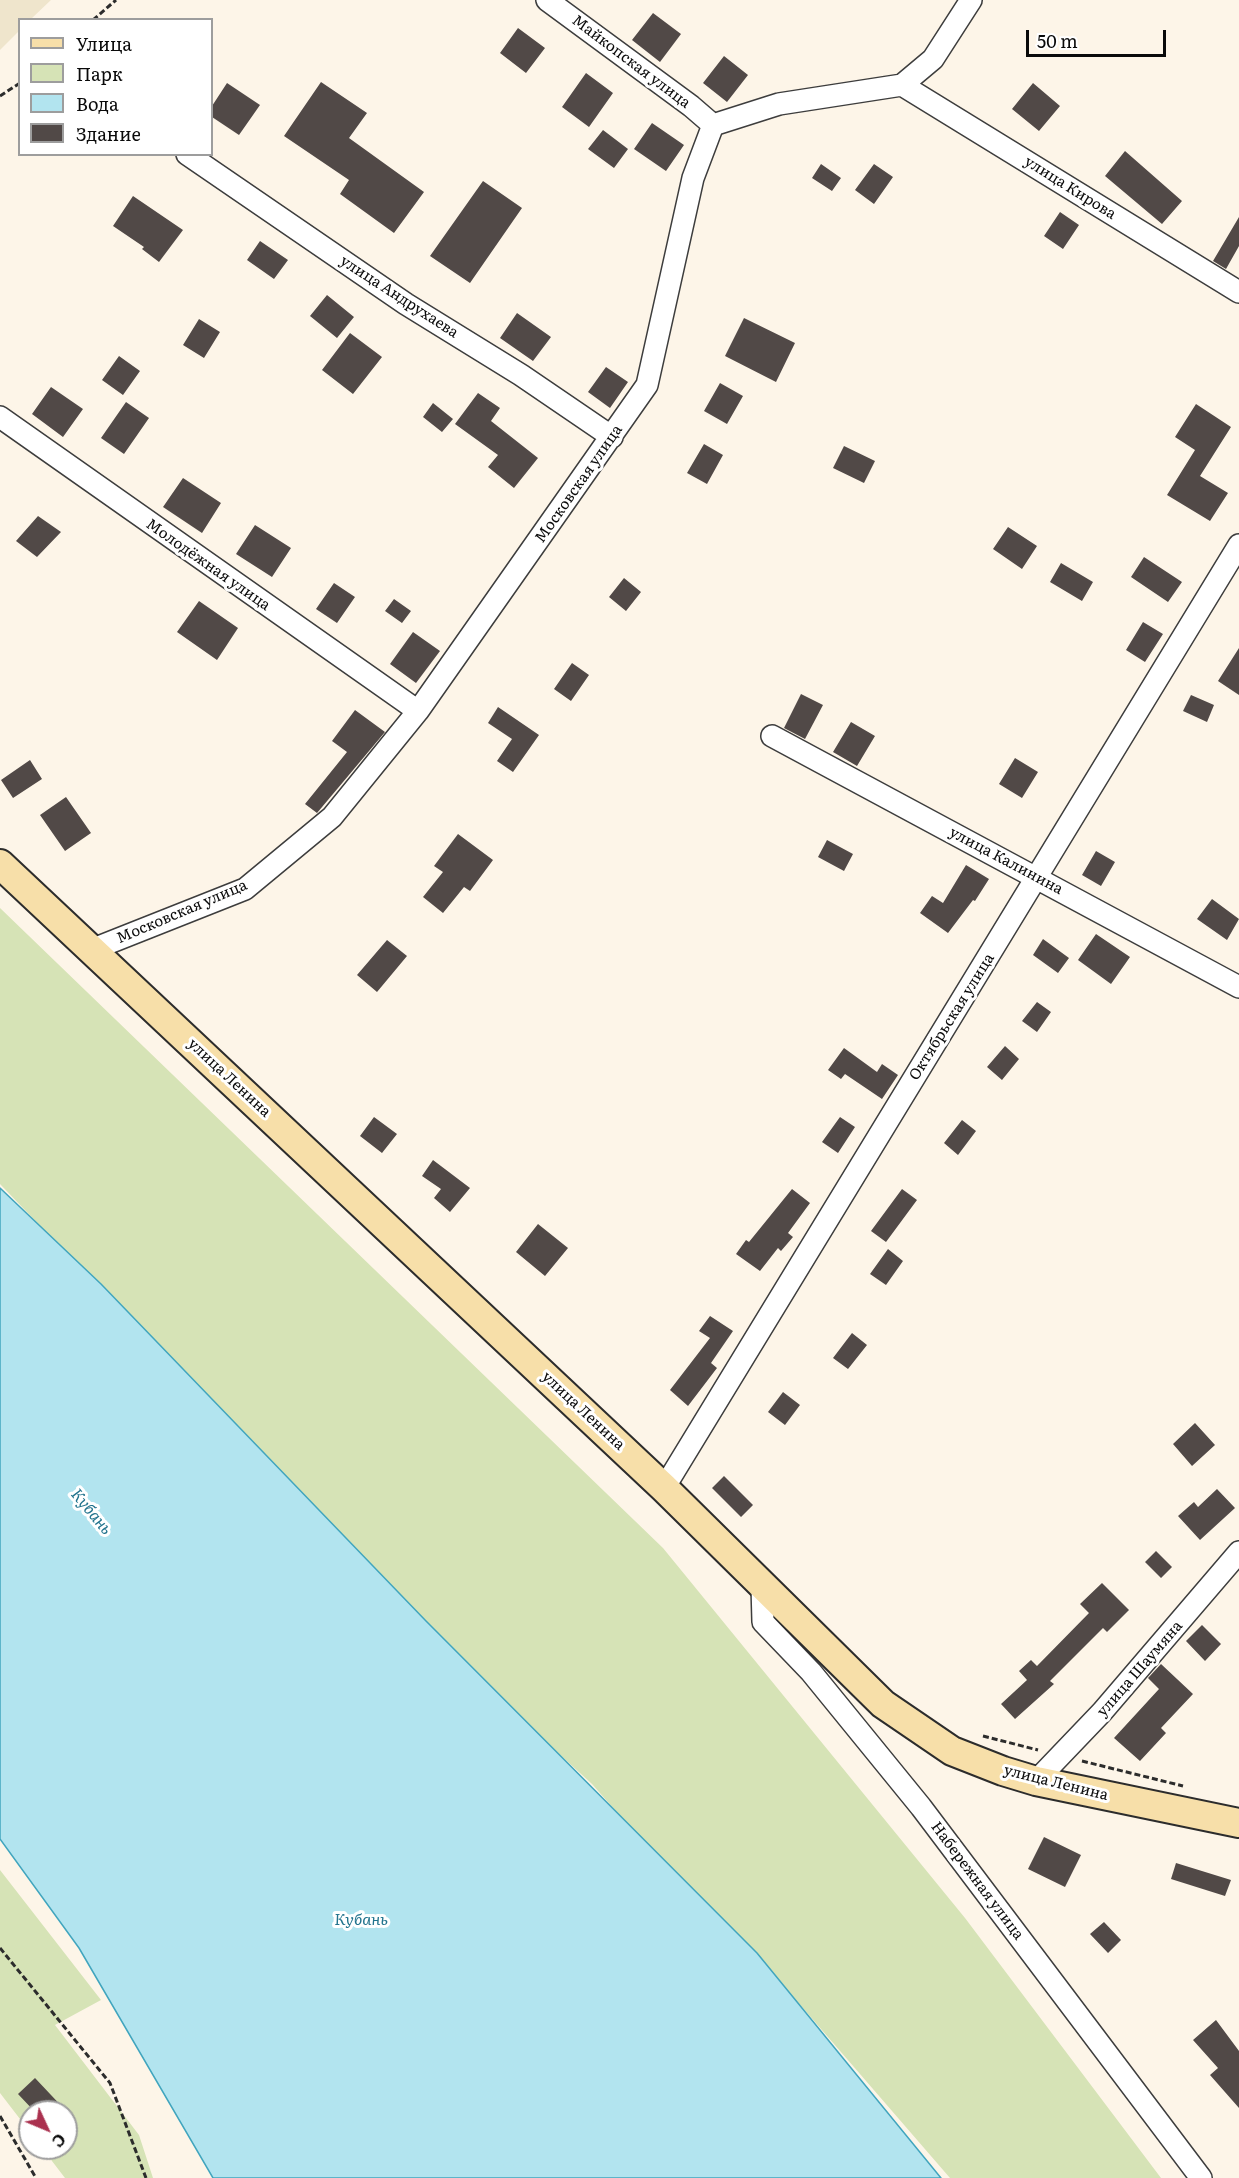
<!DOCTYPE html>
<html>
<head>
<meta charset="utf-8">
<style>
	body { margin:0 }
	#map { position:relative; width:1239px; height:2178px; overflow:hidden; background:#fdf5e8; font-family:Literata,serif }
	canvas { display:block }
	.legend { position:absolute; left:18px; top:18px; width:195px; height:138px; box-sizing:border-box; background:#fff; border:2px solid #9d9d9d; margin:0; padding:8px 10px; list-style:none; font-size:18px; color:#0a0a0a }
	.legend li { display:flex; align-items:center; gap:12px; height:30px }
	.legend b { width:30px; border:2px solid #9d9d9d }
	.north { position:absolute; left:18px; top:2100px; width:60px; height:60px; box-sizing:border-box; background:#fff; border:2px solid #9d9d9d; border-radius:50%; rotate:134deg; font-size:16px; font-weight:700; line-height:24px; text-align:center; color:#0a0a0a }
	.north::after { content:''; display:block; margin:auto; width:21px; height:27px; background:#aa314f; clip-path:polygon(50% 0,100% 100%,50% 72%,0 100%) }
	.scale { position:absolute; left:1026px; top:30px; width:140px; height:27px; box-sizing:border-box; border:3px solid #0a0a0a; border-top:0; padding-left:8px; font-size:18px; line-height:21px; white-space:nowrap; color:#0a0a0a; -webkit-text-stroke:4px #fff; paint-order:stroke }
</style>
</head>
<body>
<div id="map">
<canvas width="1239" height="2178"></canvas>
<ul class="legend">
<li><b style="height:8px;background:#f7dfa9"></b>Улица</li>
<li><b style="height:16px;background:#d6e3b6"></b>Парк</li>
<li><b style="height:16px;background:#b2e4ef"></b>Вода</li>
<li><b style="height:16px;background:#514947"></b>Здание</li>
</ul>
<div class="north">С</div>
<div class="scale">50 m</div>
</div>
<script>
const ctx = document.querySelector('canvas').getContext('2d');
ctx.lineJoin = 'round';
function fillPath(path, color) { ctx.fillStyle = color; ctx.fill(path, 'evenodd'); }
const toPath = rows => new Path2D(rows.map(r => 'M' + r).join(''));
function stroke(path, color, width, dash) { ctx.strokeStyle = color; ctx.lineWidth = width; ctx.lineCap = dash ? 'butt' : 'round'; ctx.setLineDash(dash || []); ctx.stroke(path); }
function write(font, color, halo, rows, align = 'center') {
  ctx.font = font + ' Literata,serif'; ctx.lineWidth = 6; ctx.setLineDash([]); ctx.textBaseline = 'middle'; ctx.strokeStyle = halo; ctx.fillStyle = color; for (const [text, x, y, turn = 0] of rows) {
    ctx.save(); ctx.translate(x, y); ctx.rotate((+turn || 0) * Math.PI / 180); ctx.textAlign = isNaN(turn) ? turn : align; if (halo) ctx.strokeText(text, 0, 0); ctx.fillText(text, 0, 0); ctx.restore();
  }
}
const farmland = toPath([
	[0,0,51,0,31,19,20,20,19,31,0,50]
]);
const green = toPath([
	[0,908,663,1548,965,1918,1161,2178,950,2178,802,2007,667,1869,592,1784,450,1654,0,1184],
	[0,1870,101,2000,55,2025,139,2135,153,2178,65,2178,42,2148,66,2148,66,2112,30,2112,30,2132,0,2093]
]);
const water = toPath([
	[0,1188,101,1284,426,1621,757,1953,941,2178,213,2178,79,1948,0,1839,0,1188]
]);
const building = toPath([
	[653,13,681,34,660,62,632,40],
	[518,28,545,48,526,73,500,53],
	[724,56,748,75,727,102,703,83],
	[586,73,613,93,589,127,562,107],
	[321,82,367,113,349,138,424,192,394,233,340,194,349,180,284,136],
	[227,83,260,105,239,135,212,117,212,106],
	[1033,83,1060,106,1039,131,1012,109],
	[652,123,684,145,666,171,634,149],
	[603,130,628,149,614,168,588,149],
	[1125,151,1182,201,1162,224,1105,176],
	[821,164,841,178,832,191,812,178],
	[874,164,893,177,874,204,855,190],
	[483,181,522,208,470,283,430,256],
	[133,196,183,230,159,262,142,249,144,247,113,226],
	[1060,212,1079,225,1063,249,1044,236],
	[1239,217,1239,246,1226,269,1213,261],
	[260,241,288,260,274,279,247,260],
	[327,295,354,317,337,338,310,316],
	[517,313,551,337,533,361,500,338],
	[744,318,795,343,776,382,725,356],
	[199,319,220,332,204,358,183,345],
	[350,333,382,357,353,394,322,370],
	[119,356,140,371,123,395,102,380],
	[606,367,628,382,610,408,588,392],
	[720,383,743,396,727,424,704,411],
	[51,387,83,409,63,437,32,414],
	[478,393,500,408,491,421,538,458,514,488,488,467,498,455,455,424],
	[126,402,149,418,124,454,101,438],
	[433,403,453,419,442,432,423,417],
	[1196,404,1231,427,1200,476,1228,493,1210,521,1167,495,1195,450,1175,437],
	[704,444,723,455,707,484,687,473],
	[844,446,875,461,864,483,833,468],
	[183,478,221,503,202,533,163,507],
	[38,516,61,532,37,557,16,541],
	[255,525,291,548,272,577,236,554],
	[1008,527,1037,546,1022,569,993,549],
	[1144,557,1182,582,1168,602,1131,577],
	[1061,563,1093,582,1082,601,1050,582],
	[624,578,641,592,626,611,609,597],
	[334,583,355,597,337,623,316,609],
	[394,599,411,611,402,623,385,611],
	[199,601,238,628,217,660,177,632],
	[1143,622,1163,634,1145,662,1126,650],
	[413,632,440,651,416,683,390,664],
	[1239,648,1239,695,1218,681],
	[572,663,589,675,571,701,554,689],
	[801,694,823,705,805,739,784,728],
	[1191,695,1214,705,1207,722,1183,711],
	[498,707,539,735,513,772,497,761,512,739,488,723],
	[355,710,385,732,317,813,305,804,347,752,332,741],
	[851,722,875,736,857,766,833,752],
	[1015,758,1038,772,1022,798,999,784],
	[30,760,42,779,13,798,1,780],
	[66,797,91,833,65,851,40,815],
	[458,834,493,860,470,891,464,887,443,913,423,897,443,872,434,866],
	[827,840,853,854,844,871,818,857],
	[1096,851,1115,862,1101,886,1082,875],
	[966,865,989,879,975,901,973,900,948,933,920,913,932,896,943,903],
	[1212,899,1239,919,1227,940,1197,919],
	[1096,934,1130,957,1111,984,1078,960],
	[1043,939,1069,958,1058,973,1033,955],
	[387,940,407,956,377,992,357,975],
	[1037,1002,1051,1012,1037,1032,1022,1021],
	[1005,1046,1019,1059,1002,1080,987,1067],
	[844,1048,877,1072,882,1064,898,1075,882,1099,845,1074,841,1079,828,1070],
	[374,1117,397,1134,382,1153,360,1136],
	[840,1117,855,1127,838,1153,822,1142],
	[962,1120,976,1131,958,1155,944,1143],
	[433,1160,470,1188,450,1212,434,1198,441,1189,422,1176],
	[792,1189,810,1203,788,1233,793,1237,781,1251,778,1248,760,1271,736,1254,746,1240,749,1242],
	[902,1189,917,1200,886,1242,871,1231],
	[538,1224,568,1248,545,1276,516,1252],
	[888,1249,903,1261,886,1285,870,1274],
	[710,1316,733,1331,711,1363,717,1368,688,1406,670,1390,710,1338,699,1331],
	[852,1333,867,1345,848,1369,833,1358],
	[783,1392,800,1405,785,1425,768,1412],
	[1195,1423,1215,1445,1192,1466,1173,1444],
	[724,1476,753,1505,741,1517,712,1488],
	[1217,1489,1235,1508,1200,1540,1178,1516,1194,1502,1198,1507],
	[1156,1551,1172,1567,1161,1578,1145,1562],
	[1102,1583,1129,1610,1107,1632,1103,1628,1050,1681,1054,1684,1015,1719,1001,1704,1027,1680,1019,1671,1031,1660,1037,1666,1089,1613,1080,1604],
	[1202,1625,1221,1644,1205,1661,1186,1641],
	[1161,1664,1193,1694,1161,1728,1166,1733,1140,1761,1114,1738,1159,1689,1148,1678],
	[1044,1837,1081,1855,1065,1887,1028,1869],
	[1176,1863,1231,1880,1225,1896,1171,1879],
	[1104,1922,1121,1940,1108,1953,1090,1934],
	[1216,2020,1239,2051,1239,2108,1210,2075,1218,2068,1193,2040],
	[35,2078,67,2112,35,2112,18,2094]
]);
const path = toPath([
	[93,20,116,0],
	[0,96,20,83],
	[983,1736,1038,1750],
	[1082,1761,1183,1786],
	[0,1948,110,2083,146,2178],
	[0,2116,36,2178]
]);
const street = toPath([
	[547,0,691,106,713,125],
	[902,85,1239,292],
	[187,154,406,304,521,375,612,437],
	[0,417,418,711],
	[772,736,1239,987],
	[91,950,245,889,332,817,418,711,647,385,693,178,713,125,779,104,902,85,933,59,971,0],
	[664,1488,1239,545],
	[762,1586,763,1622,811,1672,921,1807,1201,2178],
	[1036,1781,1102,1712,1239,1552]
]);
const secondary = toPath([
	[0,864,664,1488,883,1704,952,1751,1003,1771,1036,1781,1239,1823]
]);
const streetNames = [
	["Майкопская улица",631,62,37],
	["улица Кирова",1070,188,32],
	["улица Андрухаева",399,297,33],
	["Московская улица",579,484,-55],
	["Молодёжная улица",208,565,35],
	["улица Калинина",1006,861,28],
	["Московская улица",182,912,-23],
	["Октябрьская улица",952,1017,-58],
	["улица Ленина",229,1078,43],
	["улица Ленина",583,1411,43],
	["улица Шаумяна",1140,1669,-49],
	["улица Ленина",1056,1783,14],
	["Набережная улица",977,1881,53]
];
const waterNames = [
	["Кубань",91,1512,50],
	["Кубань",361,1920]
];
fillPath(farmland, '#efe5cc');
fillPath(green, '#d6e3b6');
fillPath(water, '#b2e4ef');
stroke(water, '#41a5be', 1.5);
fillPath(building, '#514947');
stroke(street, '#3d3d3d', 24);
stroke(secondary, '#2c2c2c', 32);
stroke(path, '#2c2c2c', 3, [6, 3]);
stroke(street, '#fff', 21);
stroke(secondary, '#f7dfa9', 28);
write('15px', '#0a0a0a', '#fff', streetNames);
write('italic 16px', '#21738d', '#fff', waterNames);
</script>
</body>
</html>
